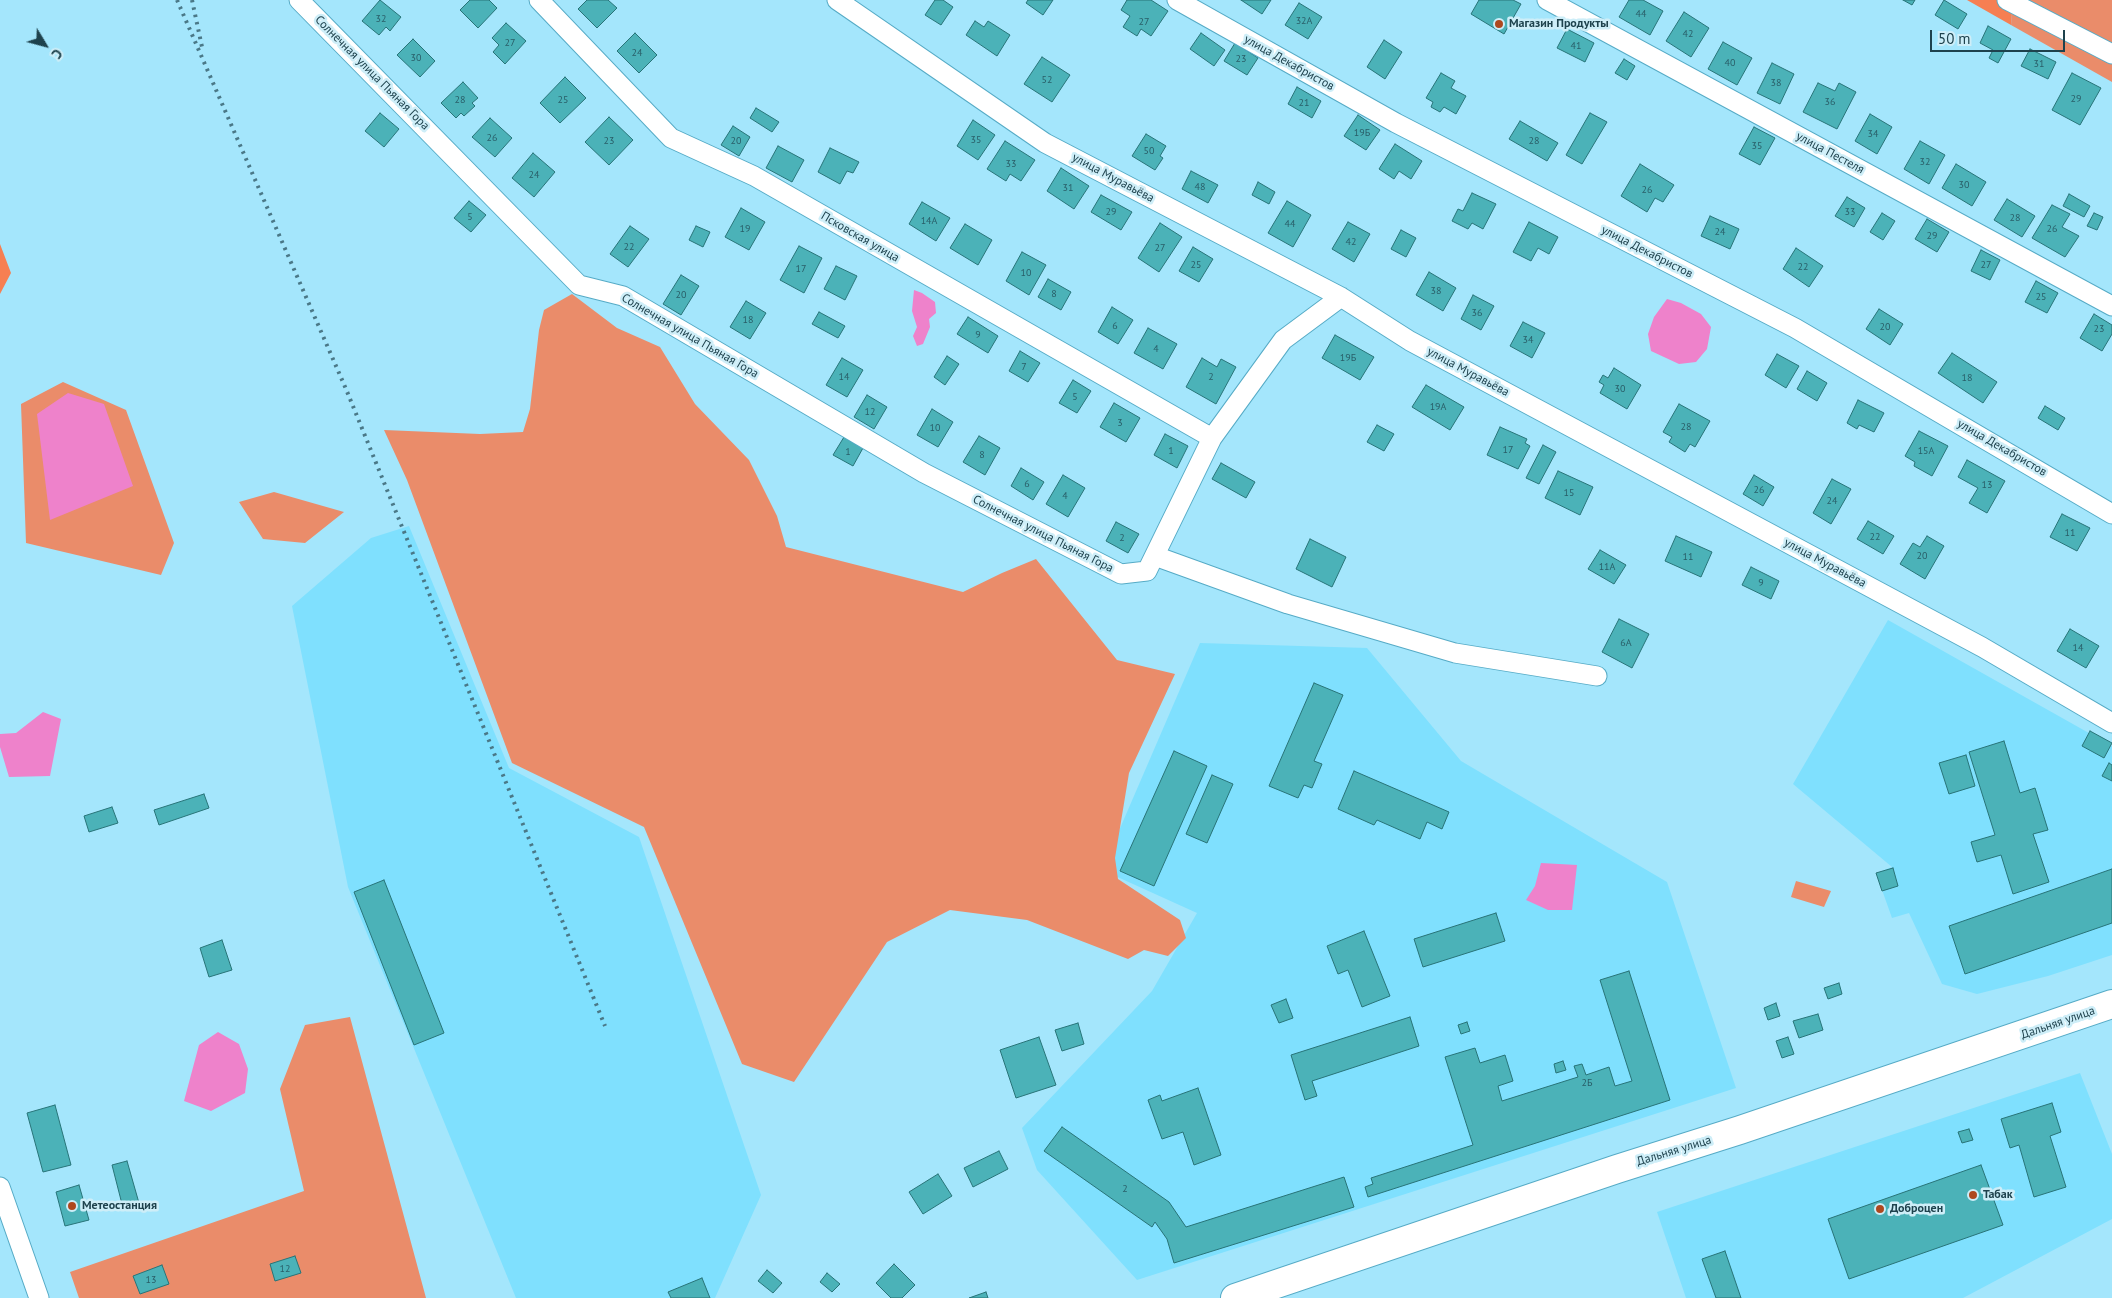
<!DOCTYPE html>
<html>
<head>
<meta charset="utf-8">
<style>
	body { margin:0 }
	#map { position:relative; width:2112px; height:1298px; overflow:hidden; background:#a4e6fc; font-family:"PT Sans",sans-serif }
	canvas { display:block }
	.north { position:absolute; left:20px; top:20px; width:50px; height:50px; -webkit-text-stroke:4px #ceeef8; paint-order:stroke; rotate:127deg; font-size:14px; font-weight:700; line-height:20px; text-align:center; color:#1e424d }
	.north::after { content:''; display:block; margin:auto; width:18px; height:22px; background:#1e424d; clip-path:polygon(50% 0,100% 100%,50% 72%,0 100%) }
	.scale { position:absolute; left:1930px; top:30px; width:135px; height:22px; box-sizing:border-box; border:2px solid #1e424d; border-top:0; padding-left:6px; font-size:15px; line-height:18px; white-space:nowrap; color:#1e424d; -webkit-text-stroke:4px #ceeef8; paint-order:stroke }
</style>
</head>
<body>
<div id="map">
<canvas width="2112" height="1298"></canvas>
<div class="north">С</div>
<div class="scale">50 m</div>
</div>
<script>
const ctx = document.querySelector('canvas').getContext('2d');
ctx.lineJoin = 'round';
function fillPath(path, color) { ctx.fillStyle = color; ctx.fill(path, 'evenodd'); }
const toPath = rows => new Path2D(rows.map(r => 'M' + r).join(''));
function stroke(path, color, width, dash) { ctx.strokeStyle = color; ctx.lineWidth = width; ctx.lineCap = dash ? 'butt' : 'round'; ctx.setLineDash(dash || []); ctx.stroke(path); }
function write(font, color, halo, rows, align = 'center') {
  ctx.font = font + ' "PT Sans",sans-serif'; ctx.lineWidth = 5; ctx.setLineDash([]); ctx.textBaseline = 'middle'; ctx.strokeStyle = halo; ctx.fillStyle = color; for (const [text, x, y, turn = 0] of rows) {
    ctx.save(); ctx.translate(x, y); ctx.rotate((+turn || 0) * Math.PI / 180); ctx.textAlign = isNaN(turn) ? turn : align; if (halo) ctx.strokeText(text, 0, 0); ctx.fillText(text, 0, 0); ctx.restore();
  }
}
const built = toPath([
	[409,526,509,768,639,837,761,1195,715,1298,516,1298,348,887,292,606,371,538],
	[1888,620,2112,746,2112,955,2048,976,1977,994,1942,984,1909,913,1892,918,1876,873,1892,867,1793,784],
	[1200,643,1367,648,1461,761,1667,882,1736,1088,1137,1280,1037,1170,1022,1128,1152,991,1197,913,1102,870],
	[2080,1073,2112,1154,2112,1219,1963,1298,1686,1298,1657,1212]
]);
const green = toPath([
	[2013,0,2112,0,2112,82,2011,25],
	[572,294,617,328,660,347,695,404,749,460,777,516,786,547,963,592,1002,573,1036,559,1117,660,1175,674,1129,773,1115,858,1118,879,1180,920,1186,938,1168,956,1144,950,1128,959,1027,920,950,910,887,942,794,1082,742,1064,644,827,512,763,407,480,384,430,480,434,523,432,530,409,539,330,544,310],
	[63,382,126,410,174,543,161,575,26,543,21,404],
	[274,492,344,512,305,543,263,539,239,502],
	[1796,881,1831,891,1824,907,1791,897],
	[350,1017,426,1298,79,1298,70,1272,304,1191,280,1089,305,1025]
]);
const forest = toPath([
	[1967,0,2013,0,2011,25],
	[0,244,11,273,0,294]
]);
const water = toPath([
	[914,290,922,293,935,302,936,313,929,319,930,327,923,344,917,346,913,336,917,327,912,311],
	[1667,299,1681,303,1701,314,1711,327,1707,349,1696,362,1679,364,1651,351,1648,334,1654,317],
	[68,393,104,404,133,486,50,520,37,414],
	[43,712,61,719,50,776,9,777,0,747,0,734,16,733],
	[1541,863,1577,865,1572,910,1548,910,1526,900,1535,886],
	[218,1032,239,1044,248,1069,245,1093,211,1111,184,1101,199,1045]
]);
const building = toPath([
	[380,0,401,17,390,31,386,27,379,35,362,21,380,0],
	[470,0,489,0,497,8,478,28,460,10,470,0],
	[587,0,608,0,617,8,597,28,578,9,587,0],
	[935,0,943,0,953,7,941,25,925,15,935,0],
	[1028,0,1053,0,1043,15,1026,3,1028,0],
	[1127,0,1151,0,1168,11,1151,36,1141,29,1137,36,1123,27,1130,16,1121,10,1127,0],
	[1241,0,1271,0,1262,14,1241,0],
	[1479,0,1513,0,1521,4,1504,34,1471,14,1479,0],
	[1629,0,1643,0,1663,11,1650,35,1619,17,1629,0],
	[1903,0,1915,0,1912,5,1903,0],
	[1944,0,1967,14,1958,29,1935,15,1944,0],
	[1299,3,1322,17,1308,39,1285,25,1299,3],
	[1684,12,1709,28,1691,57,1666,41,1684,12],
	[975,21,984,27,988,21,1010,35,997,56,966,35,975,21],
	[506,23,526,41,505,64,493,52,499,45,492,38,506,23],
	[1988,26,2011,39,1998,63,1989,58,1993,50,1980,43,1988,26],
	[1567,29,1594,43,1585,62,1557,48,1567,29],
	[635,33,657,55,639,73,617,51,635,33],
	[1201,33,1225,50,1214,66,1190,49,1201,33],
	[413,39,435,61,420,77,397,55,413,39],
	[1384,40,1402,52,1385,79,1367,67,1384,40],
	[1723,42,1752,58,1737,85,1708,69,1723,42],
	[1235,43,1258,58,1247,75,1224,61,1235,43],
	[2030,49,2056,62,2048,79,2021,66,2030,49],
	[1042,57,1070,75,1052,102,1024,84,1042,57],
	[1624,59,1635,66,1627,80,1615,73,1624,59],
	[1772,63,1794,74,1780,104,1757,93,1772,63],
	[1441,73,1455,81,1451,88,1466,96,1456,114,1444,107,1440,112,1431,107,1433,102,1426,98,1441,73],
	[2072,73,2101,88,2080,125,2052,110,2072,73],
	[565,77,586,98,560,123,540,103,565,77],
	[463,82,478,98,472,103,475,106,464,116,461,113,456,118,441,103,463,82],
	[1818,83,1835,91,1839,83,1856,92,1837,129,1803,112,1818,83],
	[1297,87,1321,101,1312,118,1288,104,1297,87],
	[756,108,779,122,772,132,750,118,756,108],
	[380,113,399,129,384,147,365,131,380,113],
	[1590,113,1607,122,1582,164,1566,155,1590,113],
	[1870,114,1892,127,1877,154,1855,141,1870,114],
	[1358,115,1380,130,1366,150,1344,136,1358,115],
	[609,117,633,140,609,165,585,142,609,117],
	[490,118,512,138,495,157,472,137,490,118],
	[973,120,995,135,978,160,957,146,973,120],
	[1520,121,1558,143,1547,161,1509,139,1520,121],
	[733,126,750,137,739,156,721,145,733,126],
	[1754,127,1775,138,1760,165,1739,154,1754,127],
	[1146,134,1166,146,1160,156,1163,158,1155,170,1132,156,1146,134],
	[1005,141,1035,160,1021,181,1010,174,1006,181,987,169,1005,141],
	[1920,141,1945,155,1929,184,1904,169,1920,141],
	[1395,144,1422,161,1411,179,1399,171,1394,179,1379,169,1395,144],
	[778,146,804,160,792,182,766,168,778,146],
	[830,148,859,162,853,173,847,171,840,184,818,172,830,148],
	[533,153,555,172,534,197,512,178,533,153],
	[1640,164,1674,185,1663,202,1655,198,1647,212,1621,196,1640,164],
	[1956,164,1986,182,1972,206,1942,188,1956,164],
	[1061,168,1089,186,1074,209,1047,191,1061,168],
	[1191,171,1218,185,1208,203,1182,189,1191,171],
	[1258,182,1275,192,1269,204,1252,195,1258,182],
	[1472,193,1496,204,1483,229,1472,223,1468,229,1452,221,1458,209,1463,211,1472,193],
	[2069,194,2090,206,2084,217,2063,206,2069,194],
	[1101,195,1132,212,1121,230,1091,212,1101,195],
	[1847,197,1865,208,1854,227,1835,216,1847,197],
	[2007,199,2035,216,2022,237,1994,220,2007,199],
	[469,201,486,215,471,232,454,218,469,201],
	[1287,201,1311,215,1293,247,1268,233,1287,201],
	[922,202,950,218,936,241,909,224,922,202],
	[2052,205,2070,214,2062,227,2079,236,2065,257,2032,238,2052,205],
	[741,208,765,222,749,250,725,237,741,208],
	[1882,213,1895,221,1883,240,1870,232,1882,213],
	[2094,213,2103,217,2097,230,2087,226,2094,213],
	[1710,216,1739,229,1730,249,1701,236,1710,216],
	[1927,219,1949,232,1937,252,1915,239,1927,219],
	[1348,222,1370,234,1354,262,1332,249,1348,222],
	[1529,222,1558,237,1549,254,1538,248,1531,261,1513,252,1529,222],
	[1160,223,1182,237,1159,272,1138,258,1160,223],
	[965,224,992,240,978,265,950,248,965,224],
	[630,226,649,239,628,267,610,254,630,226],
	[696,226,710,232,703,247,689,240,696,226],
	[1401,230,1416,238,1406,257,1391,249,1401,230],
	[799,246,822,258,804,293,780,280,799,246],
	[1193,247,1213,259,1199,282,1179,271,1193,247],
	[1796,248,1823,266,1809,287,1783,269,1796,248],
	[1981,250,2000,260,1990,280,1971,271,1981,250],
	[1022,252,1046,265,1029,295,1006,281,1022,252],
	[836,266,857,276,845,300,824,289,836,266],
	[1429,272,1456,288,1443,311,1416,295,1429,272],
	[681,275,699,286,681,315,663,304,681,275],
	[1048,279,1071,292,1061,310,1038,297,1048,279],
	[2036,281,2058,293,2047,313,2025,302,2036,281],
	[1473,295,1494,306,1481,330,1461,319,1473,295],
	[746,301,766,313,750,339,730,327,746,301],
	[1112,307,1133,320,1118,344,1098,332,1112,307],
	[1879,309,1903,324,1890,345,1866,329,1879,309],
	[819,312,845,326,838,338,812,324,819,312],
	[2094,314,2112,325,2112,334,2102,351,2080,338,2094,314],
	[968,317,998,336,988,353,957,334,968,317],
	[1523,322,1545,333,1532,358,1510,346,1523,322],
	[1148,328,1177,344,1163,369,1134,353,1148,328],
	[1335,335,1374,357,1360,380,1322,358,1335,335],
	[1020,351,1040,363,1028,382,1009,371,1020,351],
	[1952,353,1997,382,1983,403,1938,373,1952,353],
	[1777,354,1799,366,1786,388,1765,375,1777,354],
	[947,356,959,364,945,385,934,377,947,356],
	[842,358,863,370,847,397,826,385,842,358],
	[1202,358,1217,367,1221,359,1236,367,1216,404,1186,387,1202,358],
	[1614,368,1641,385,1627,409,1600,393,1604,385,1599,382,1603,375,1608,378,1614,368],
	[1807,371,1827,383,1817,401,1797,389,1807,371],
	[1073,380,1091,391,1077,413,1059,403,1073,380],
	[1426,385,1464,407,1450,430,1412,407,1426,385],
	[867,395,887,407,874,429,854,417,867,395],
	[1858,400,1884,413,1874,432,1859,425,1857,429,1847,423,1858,400],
	[1114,403,1140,418,1126,442,1100,427,1114,403],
	[1679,404,1710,421,1695,447,1690,444,1685,452,1669,442,1672,437,1663,432,1679,404],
	[2045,406,2065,418,2058,430,2038,418,2045,406],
	[932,409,953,422,938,447,917,435,932,409],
	[1377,425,1394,434,1384,451,1367,442,1377,425],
	[1500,427,1527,439,1525,443,1530,446,1518,469,1487,455,1500,427],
	[1919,431,1948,446,1932,476,1914,466,1915,462,1905,456,1919,431],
	[1165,434,1188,446,1177,468,1154,455,1165,434],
	[979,436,1000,448,985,475,963,462,979,436],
	[844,437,863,448,853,466,833,455,844,437],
	[1543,445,1556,452,1539,484,1526,478,1543,445],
	[1967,460,2005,481,1987,513,1969,503,1978,488,1958,477,1967,460],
	[1221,463,1255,482,1246,498,1212,479,1221,463],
	[1021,468,1044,482,1033,500,1011,486,1021,468],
	[1558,471,1593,487,1580,515,1545,498,1558,471],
	[1063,475,1085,488,1068,517,1046,504,1063,475],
	[1754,475,1774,487,1763,506,1743,494,1754,475],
	[1832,479,1851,489,1831,524,1813,513,1832,479],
	[2062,514,2090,528,2077,551,2050,537,2062,514],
	[1868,521,1894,536,1883,554,1857,539,1868,521],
	[1116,522,1139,534,1128,553,1106,541,1116,522],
	[1676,536,1712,552,1701,577,1665,561,1676,536],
	[1927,536,1944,546,1925,579,1900,564,1913,543,1920,547,1927,536],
	[1310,539,1346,557,1332,587,1296,569,1310,539],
	[1600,550,1626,565,1614,584,1588,569,1600,550],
	[1751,567,1779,581,1771,599,1742,585,1751,567],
	[1619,619,1649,634,1632,668,1602,652,1619,619],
	[2070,629,2099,646,2086,668,2057,651,2070,629],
	[1314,683,1343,695,1314,761,1322,764,1312,788,1304,785,1298,798,1269,786,1314,683],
	[2090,731,2112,743,2104,758,2082,746,2090,731],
	[2004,741,2020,793,2035,788,2048,830,2033,834,2049,882,2013,894,2001,855,1977,862,1971,842,1995,835,1969,752,2004,741],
	[1174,751,1207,766,1154,886,1120,871,1174,751],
	[1966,755,1975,786,1949,794,1939,763,1966,755],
	[2109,763,2112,765,2112,781,2102,776,2109,763],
	[1354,771,1449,812,1442,829,1427,822,1420,839,1377,820,1374,825,1338,809,1354,771],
	[1212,775,1233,784,1207,843,1186,834,1212,775],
	[204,794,209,808,159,825,154,810,204,794],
	[112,807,118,823,89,832,84,816,112,807],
	[1893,868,1898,886,1882,891,1876,873,1893,868],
	[2112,869,2112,923,1965,974,1949,926,2112,869],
	[384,880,444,1033,414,1045,354,892,384,880],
	[1496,913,1505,941,1423,967,1414,939,1496,913],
	[1364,931,1390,996,1362,1007,1348,970,1338,974,1327,946,1364,931],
	[222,940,232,970,209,977,200,948,222,940],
	[1629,971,1670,1100,1368,1197,1365,1187,1373,1184,1371,1178,1473,1145,1445,1057,1475,1048,1480,1063,1505,1055,1513,1081,1498,1086,1502,1101,1578,1077,1574,1066,1582,1064,1586,1075,1609,1067,1615,1086,1632,1081,1600,980,1629,971],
	[1839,983,1842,994,1828,999,1824,988,1839,983],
	[1286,999,1293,1018,1279,1023,1271,1005,1286,999],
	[1776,1003,1780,1016,1768,1020,1764,1008,1776,1003],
	[1818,1014,1823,1030,1799,1038,1793,1021,1818,1014],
	[1410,1017,1419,1046,1312,1081,1317,1096,1305,1100,1291,1055,1410,1017],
	[1467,1022,1470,1031,1461,1034,1458,1025,1467,1022],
	[1078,1023,1084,1044,1062,1051,1055,1030,1078,1023],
	[1039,1037,1056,1085,1016,1098,1000,1050,1039,1037],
	[1788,1037,1794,1054,1782,1058,1776,1041,1788,1037],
	[1563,1061,1566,1070,1556,1073,1554,1064,1563,1061],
	[1198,1088,1221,1155,1194,1165,1183,1132,1162,1139,1148,1100,1160,1095,1162,1101,1198,1088],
	[2052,1103,2061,1132,2050,1136,2066,1187,2034,1197,2019,1145,2010,1148,2001,1119,2052,1103],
	[55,1105,71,1165,43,1172,27,1113,55,1105],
	[1062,1127,1169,1202,1186,1227,1344,1177,1354,1207,1174,1263,1167,1239,1155,1222,1152,1227,1044,1151,1062,1127],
	[1969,1129,1973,1140,1962,1143,1958,1132,1969,1129],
	[999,1151,1008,1169,973,1187,964,1168,999,1151],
	[127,1161,139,1203,123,1208,112,1165,127,1161],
	[1981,1165,2003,1225,1849,1279,1828,1219,1981,1165],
	[938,1174,952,1196,923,1214,909,1192,938,1174],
	[79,1185,89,1220,65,1226,56,1192,79,1185],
	[1725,1251,1741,1298,1716,1298,1702,1259,1725,1251],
	[295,1256,301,1273,275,1281,270,1264,295,1256],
	[894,1264,915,1285,902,1298,891,1298,876,1283,894,1264],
	[162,1265,169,1284,140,1294,133,1276,162,1265],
	[767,1270,782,1283,773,1293,758,1281,767,1270],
	[827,1273,840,1284,832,1292,820,1282,827,1273],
	[702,1278,710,1298,671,1298,668,1292,702,1278],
	[986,1292,988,1298,969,1298,986,1292]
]);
const street = toPath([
	[299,0,579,285,623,296,924,473,1121,574,1147,571,1212,438,1283,340,1341,297],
	[539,0,671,138,754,176,1212,438],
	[837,0,1045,143,1341,297,1410,341,1982,647,2112,723],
	[1177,0,1396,123,1795,328,2112,514],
	[1547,0,2112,306],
	[2007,0,2112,54],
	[1155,556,1288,604,1455,653,1597,676],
	[0,1187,39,1298]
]);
const secondary = toPath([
	[1235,1298,1617,1169,1740,1130,2112,1004]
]);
const rail = toPath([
	[177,0,346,389,605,1026],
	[192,0,202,47]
]);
const markers = [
	[1499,24,5,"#ae481e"],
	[1973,1195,5,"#ae481e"],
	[72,1206,5,"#ae481e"],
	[1880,1209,5,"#ae481e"]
];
const numberNames = [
	["44",1641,14],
	["32",381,19],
	["32А",1304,21],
	["27",1144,22],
	["42",1688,34],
	["27",510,43],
	["41",1576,46],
	["24",637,53],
	["30",416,58],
	["23",1241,59],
	["40",1730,63],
	["31",2039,64],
	["52",1047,80],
	["38",1776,83],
	["29",2076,99],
	["28",460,100],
	["25",563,100],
	["36",1830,102],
	["21",1304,103],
	["19Б",1362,133],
	["34",1873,134],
	["26",492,138],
	["35",976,140],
	["23",609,141],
	["20",736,141],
	["28",1534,141],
	["35",1757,146],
	["50",1149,151],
	["32",1925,162],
	["33",1011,164],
	["24",534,175],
	["30",1964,185],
	["48",1200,187],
	["31",1068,188],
	["26",1647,190],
	["29",1111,212],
	["33",1850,212],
	["5",470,217],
	["28",2015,218],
	["14А",929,221],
	["44",1290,224],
	["19",745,229],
	["26",2052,229],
	["24",1720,232],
	["29",1932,236],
	["42",1351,242],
	["22",629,247],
	["27",1160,248],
	["25",1196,265],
	["27",1986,265],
	["22",1803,267],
	["17",801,269],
	["10",1026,273],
	["38",1436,291],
	["8",1054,294],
	["20",681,295],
	["25",2041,297],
	["36",1477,313],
	["18",748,320],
	["6",1115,326],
	["20",1885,327],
	["23",2099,329],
	["9",978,335],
	["34",1528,340],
	["4",1156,349],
	["19Б",1348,358],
	["7",1024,367],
	["14",844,377],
	["2",1211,377],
	["18",1967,378],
	["30",1620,389],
	["5",1075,397],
	["19А",1438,407],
	["12",870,412],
	["3",1120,423],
	["28",1686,427],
	["10",935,428],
	["17",1508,450],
	["1",1171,451],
	["15А",1926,451],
	["1",848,452],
	["8",982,455],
	["6",1027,484],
	["13",1987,485],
	["26",1759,490],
	["15",1569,493],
	["4",1065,496],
	["24",1832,501],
	["11",2070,533],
	["22",1875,537],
	["2",1122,538],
	["20",1922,556],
	["11",1688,557],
	["11А",1607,567],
	["9",1761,583],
	["6А",1626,643],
	["14",2078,648],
	["2Б",1587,1083],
	["2",1125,1189],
	["12",285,1269],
	["13",151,1280]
];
const poiNames = [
	["Магазин Продукты",1509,24],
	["Табак",1983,1195],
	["Метеостанция",82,1206],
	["Доброцен",1890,1209]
];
const streetNames = [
	["улица Декабристов",1289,63,29],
	["Солнечная улица Пьяная Гора",372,73,45],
	["улица Пестеля",1830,153,28],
	["улица Муравьёва",1113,178,28],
	["Псковская улица",860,237,30],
	["улица Декабристов",1647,252,27],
	["Солнечная улица Пьяная Гора",690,336,30],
	["улица Муравьёва",1468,372,28],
	["улица Декабристов",2002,448,30],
	["Солнечная улица Пьяная Гора",1043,534,27],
	["улица Муравьёва",1825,563,28],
	["Дальняя улица",2058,1023,-19],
	["Дальняя улица",1674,1151,-17]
];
fillPath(built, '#7fe0fe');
fillPath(green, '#ea8c6a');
fillPath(forest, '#f67f52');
fillPath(water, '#ee82cb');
fillPath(building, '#4bb2b8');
stroke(building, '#287478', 1);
stroke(street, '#56abc6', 21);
stroke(secondary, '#56abc6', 30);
stroke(street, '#fff', 19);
stroke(secondary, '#fff', 28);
stroke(rail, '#4a7887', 4, [2.5, 5]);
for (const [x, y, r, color] of markers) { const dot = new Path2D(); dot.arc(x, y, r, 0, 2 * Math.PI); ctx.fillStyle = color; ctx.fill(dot); stroke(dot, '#ceeef8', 2); }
write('10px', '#295e68', null, numberNames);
write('bold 12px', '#1e424d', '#ceeef8', poiNames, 'left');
write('12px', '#1e424d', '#ceeef8', streetNames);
</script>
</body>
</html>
